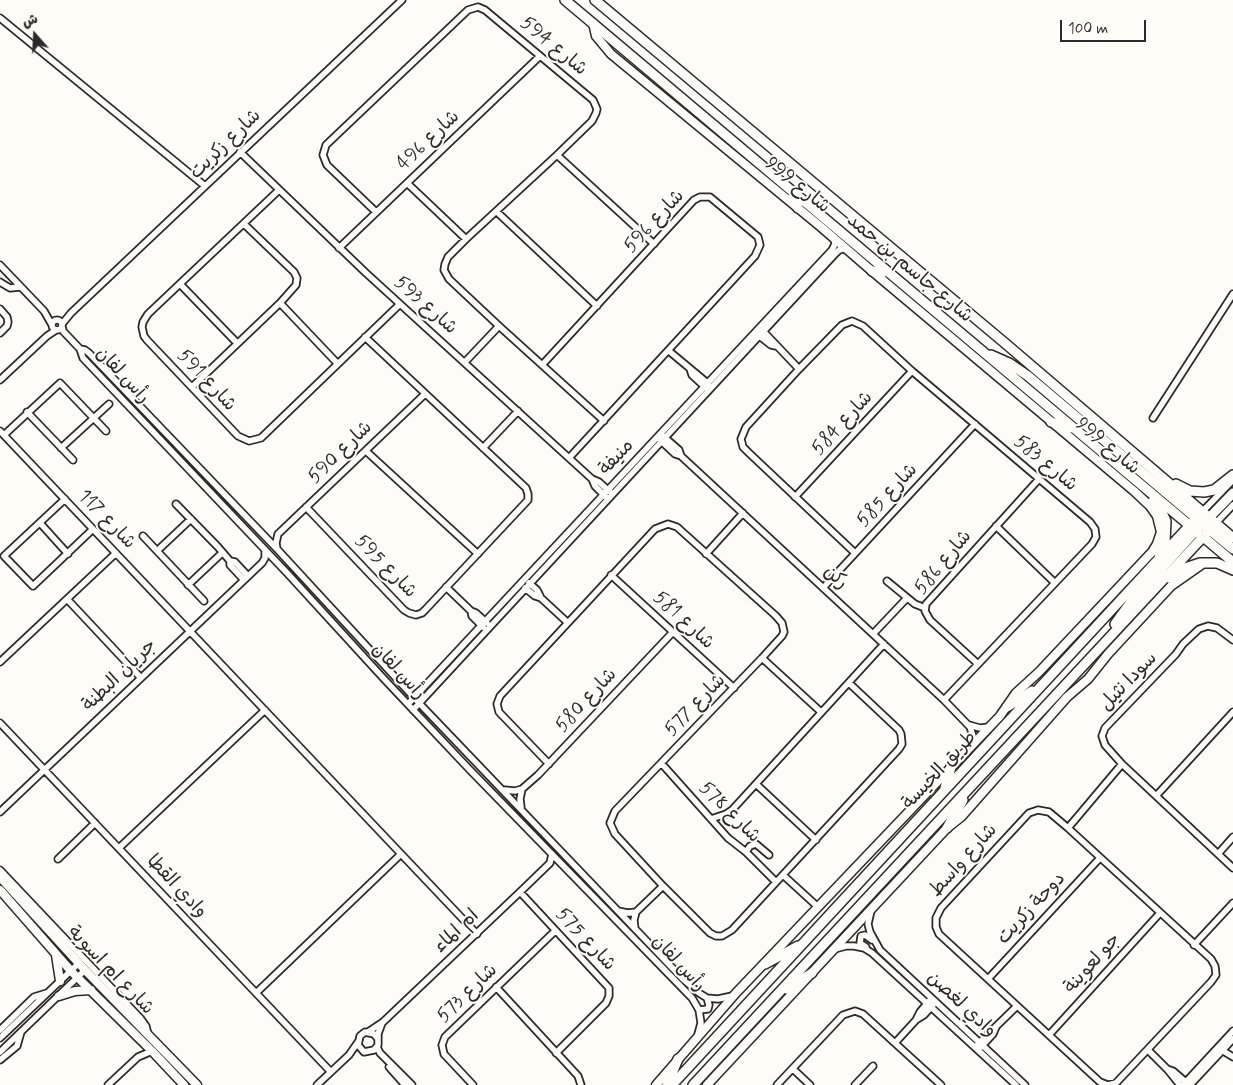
<!DOCTYPE html>
<html>
<head>
<meta charset="utf-8">
<style>
	body { margin:0 }
	#map { position:relative; width:1233px; height:1085px; overflow:hidden; background:#fdfcf7; font-family:Mynerve,"Playpen Sans Arabic",sans-serif }
	canvas { display:block }
	.north { position:absolute; left:10px; top:10px; width:50px; height:50px; -webkit-text-stroke:4px #fdfcf7; paint-order:stroke; rotate:341deg; font-size:14px; font-weight:700; line-height:20px; text-align:center; color:#2b2b2b }
	.north::after { content:''; display:block; margin:auto; width:18px; height:22px; background:#2b2b2b; clip-path:polygon(50% 0,100% 100%,50% 72%,0 100%) }
	.scale { position:absolute; left:1060px; top:20px; width:86px; height:22px; box-sizing:border-box; border:2px solid #2b2b2b; border-top:0; padding-left:6px; font-size:15px; line-height:18px; white-space:nowrap; color:#2b2b2b; -webkit-text-stroke:4px #fdfcf7; paint-order:stroke }
</style>
</head>
<body>
<div id="map">
<canvas width="1233" height="1085"></canvas>
<div class="north">ش</div>
<div class="scale">100 m</div>
</div>
<script>
const ctx = document.querySelector('canvas').getContext('2d');
ctx.lineJoin = 'round';
const toPath = rows => new Path2D(rows.map(r => 'M' + r).join(''));
function stroke(path, color, width, dash) { ctx.strokeStyle = color; ctx.lineWidth = width; ctx.lineCap = dash ? 'butt' : 'round'; ctx.setLineDash(dash || []); ctx.stroke(path); }
function write(font, color, halo, rows, align = 'center') {
  ctx.font = font + ' Mynerve,"Playpen Sans Arabic",sans-serif'; ctx.lineWidth = 4; ctx.setLineDash([]); ctx.textBaseline = 'middle'; ctx.strokeStyle = halo; ctx.fillStyle = color; for (const [text, x, y, turn = 0] of rows) {
    ctx.save(); ctx.translate(x, y); ctx.rotate((+turn || 0) * Math.PI / 180); ctx.textAlign = isNaN(turn) ? turn : align; if (halo) ctx.strokeText(text, 0, 0); ctx.fillText(text, 0, 0); ctx.restore();
  }
}
const minor = toPath([
	[0,18,205,186],
	[240,152,366,273,592,479,599,482,610,492],
	[557,155,654,244],
	[407,183,466,239],
	[279,190,148,314,143,322,142,327,144,336,147,340,238,436,249,441,261,438,400,304],
	[376,212,327,165,323,155,326,145,468,10,478,7,485,10,593,100,597,109,596,113,592,121,557,155,466,239,448,257,445,264,444,270,449,279,499,326,604,421],
	[497,212,597,306],
	[339,248,540,56],
	[0,265,44,311,52,325],
	[0,282,10,288,20,287],
	[180,284,237,343],
	[280,303,337,363],
	[0,309,7,317,8,322,7,326,0,333],
	'52 325a5 5 0 1 1 10 0a5 5 0 1 1-10 0Z',
	[62,324,71,313,402,0],
	[62,326,63,331,80,349,83,358,288,574,385,680,469,769,692,998,699,1010,701,1023,698,1034],
	[761,329,799,369],
	[757,334,771,345,776,346],
	[80,349,85,350,89,353,277,549,419,703,684,980,699,993,707,998,718,999,732,996],
	[669,351,711,386],
	[465,362,499,326],
	[542,365,694,200,700,197,710,197,758,237,760,245,755,256,569,458],
	[690,369,692,375,706,388],
	[0,380,47,336,56,330],
	[192,387,280,303,296,285,297,278,294,272,244,224],
	[27,412,73,460],
	[1153,418,1233,294],
	[0,431,477,934],
	[4,435,60,383,106,431],
	[663,436,679,450,681,456],
	[659,439,675,454,681,456,944,700,970,727,973,736,972,745],
	[61,448,109,404],
	[483,448,518,411],
	[366,451,478,554],
	[592,479,595,486,606,497],
	[795,497,912,371],
	[65,499,4,556,33,586,93,529],
	[176,504,218,547,230,561,230,565,244,580],
	[306,507,404,610,409,613,416,615,422,613,426,609,528,500,528,494,526,488,365,337],
	[1203,511,1233,480],
	[40,523,68,554],
	[1216,523,1233,505],
	[996,526,1055,583],
	[143,536,204,601],
	[277,549,276,543,278,534,425,394],
	[157,551,191,519],
	[855,553,749,453,743,447,741,439,746,427,799,369,842,325,852,321,863,326,912,371,1090,522,1095,529,1096,537,1092,544,944,700],
	[706,554,743,513],
	[230,561,235,562,248,576],
	[611,575,734,688],
	[887,581,915,604,925,608],
	[529,583,537,590,541,598],
	[188,585,222,553],
	[446,587,471,611,476,613,487,623],
	[525,588,535,596,541,598,567,622],
	[823,588,975,424],
	[67,599,141,678],
	[471,611,472,616,483,627],
	[873,634,907,598],
	[1233,640,1217,628,1208,626,1199,629,1183,644,1176,654,1105,728,1102,736,1105,745,1122,764,1233,868],
	[762,658,821,712],
	[0,662,116,553],
	[978,664,930,620,925,611,926,604,1039,479],
	[408,704,832,250,835,244,834,238],
	[413,710,836,253,839,250,846,248],
	[0,723,330,1071],
	[969,725,980,728,989,727],
	[549,764,499,712,497,704,500,696,655,529,668,524,677,527,776,616,782,623,784,632,782,636,762,658,615,811,610,823,615,834,663,886,710,933,716,936,722,936,732,930,899,749,902,744,901,734,899,730,849,683],
	[662,764,728,838,746,852,776,882],
	[756,784,816,840],
	[505,790,515,791,522,789,538,775,673,632],
	[1156,796,1233,712],
	[521,807,520,799,522,789],
	[1038,810,1049,812,1068,828,1211,959,1215,966,1216,975,1211,982,1116,1083,1108,1085,1100,1082,939,934,936,927,936,918,941,908,1029,813,1038,810],
	[0,812,262,563,265,558,265,550],
	[711,819,726,814,732,810,884,644],
	[1068,828,1122,764],
	[119,848,265,710],
	[746,852,750,846,756,844,769,855],
	[1218,854,1233,837],
	[58,859,95,823],
	[0,870,141,1019,146,1026,148,1034],
	[783,875,818,907],
	[520,892,609,988,609,996,606,1003,556,1053],
	[618,911,628,913,636,912],
	[871,911,868,924,870,932,880,950,1025,1085],
	[635,929,634,920,636,912,663,886],
	[1194,945,1233,903],
	[866,947,860,943,861,936,865,935,872,940],
	[835,949,846,946,854,946,864,948,872,953,1016,1085],
	[988,979,1099,859],
	[496,987,578,1076,581,1085],
	[256,993,401,854],
	[699,1010,708,1009,709,1005,707,998],
	[916,1020,924,1015,933,1005],
	[0,1030,34,997,47,993],
	[368,1032,383,1022,520,892,550,863,552,854],
	[1049,1035,1160,913],
	[0,1038,79,963],
	[378,1039,374,1034,365,1032,360,1036,358,1045,364,1052,374,1050,378,1045,378,1034,382,1023],
	[895,1043,916,1020,920,1012,930,1000],
	[978,1044,1017,1006],
	[377,1047,380,1053,412,1085],
	[981,1047,993,1034,996,1027],
	[1220,1049,1233,1057],
	[1148,1050,1167,1069,1180,1085],
	[0,1052,85,970],
	[0,1060,17,1046,21,1032],
	[389,1067,405,1085],
	[793,1069,810,1085],
	[1167,1069,1173,1071,1188,1084],
	[108,1085,138,1057,152,1051],
	[317,1085,349,1055,358,1042],
	[473,1085,444,1054,442,1045,445,1037,555,931],
	[777,1085,843,1015,855,1011,863,1014,941,1085],
	[855,1085,873,1066],
	[1183,1085,1233,1031],
	[1190,1085,1233,1039]
]);
const tertiary = toPath([
	[593,23,596,36,611,54,821,227,872,271,1134,491,1150,506,1157,516,1161,532,1157,544,1152,552,1039,672,1016,693,1000,716,736,993,656,1085],
	[0,877,85,970,197,1085],
	[0,890,71,971,152,1051,184,1085],
	[56,955,60,981],
	[59,996,75,991,91,990],
	[707,1085,947,828,961,817,1067,697,1088,679,1108,654,1171,586,1201,565]
]);
const secondary = toPath([
	[565,0,1233,562],
	[595,0,1006,344,1233,538],
	[793,192,794,200,798,208],
	[872,271,888,272],
	[991,355,1009,363,1028,376,1196,518,1206,524,1216,523],
	[1051,422,1070,428],
	[1176,484,1190,491,1204,492,1214,490,1233,475],
	[1152,502,1161,510,1166,521,1165,543,1159,554],
	[1207,520,1233,493],
	[1206,527,1233,549],
	[1169,578,1182,569,1200,563,1217,563,1233,570],
	[1115,624,1131,602,1200,526],
	[1007,707,1032,691],
	[945,788,951,767],
	[947,828,963,800],
	[765,964,798,946],
	[787,989,812,973],
	[667,1085,678,1059],
	[672,1085,1203,511],
	[693,1085,1216,523]
]);
const streetNames = [
	["شارع 594",553,47,40],
	["شارع 496",429,141,-43],
	["شارع زكريت",226,145,-44],
	["شارع 999",797,186,39],
	["شارع 596",655,222,-47],
	["شارع جاسم بن حمد",909,269,40],
	["شارع 593",425,306,42],
	["رأس لفان",122,376,47],
	["شارع 591",206,381,47],
	["شارع 584",843,424,-47],
	["شارع 999",1107,447,40],
	["شارع 590",341,453,-44],
	["منيفة",617,458,-47],
	["شارع 583",1045,464,40],
	["شارع 585",888,496,-47],
	["شارع 117",106,520,46],
	["شارع 586",944,563,-50],
	["شارع 595",385,567,46],
	["ركن",835,578,43],
	["شارع 581",683,621,43],
	["رأس لفان",398,672,47],
	["جريان البطنة",120,676,-44],
	["سودا نثيل",1129,682,-46],
	["شارع 580",587,701,-47],
	["شارع 577",696,706,-46],
	["طريق الخيسة",940,771,-47],
	["شارع 578",729,813,45],
	["شارع واسط",964,861,-48],
	["وادي القطا",176,887,47],
	["دوحة زكريت",1032,909,-47],
	["ام الماء",457,932,-43],
	["شارع 575",585,940,47],
	["رأس لفان",678,964,47],
	["جو لعوينة",1093,964,-48],
	["شارع ام اسوية",110,971,46],
	["شارع 573",468,994,-44],
	["وادي لغصن",961,1005,43]
];
stroke(minor, '#2b2b2b', 9);
stroke(tertiary, '#2b2b2b', 11);
stroke(secondary, '#2b2b2b', 12);
stroke(minor, '#fdfcf7', 5.5);
stroke(tertiary, '#fdfcf7', 8);
stroke(secondary, '#fdfcf7', 9);
write('19px', '#2b2b2b', '#fdfcf7', streetNames);
</script>
</body>
</html>
